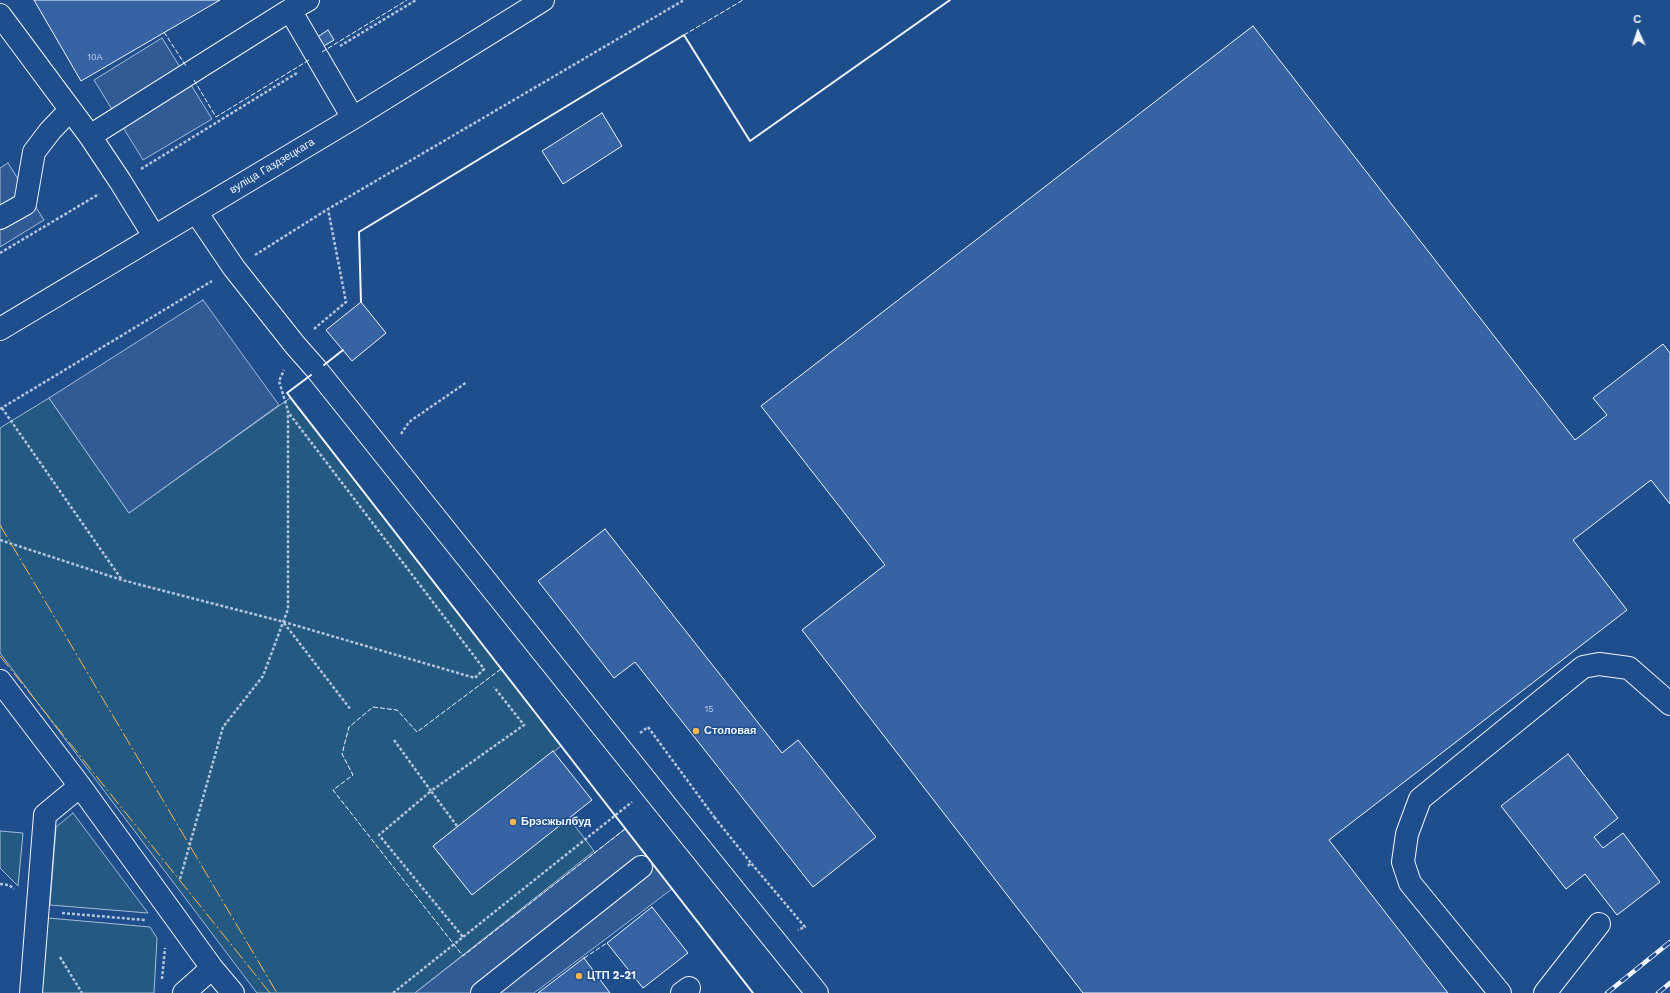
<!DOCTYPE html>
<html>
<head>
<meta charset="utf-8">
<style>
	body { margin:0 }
	#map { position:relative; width:1670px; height:993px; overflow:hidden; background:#1f4e8c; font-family:"Work Sans",sans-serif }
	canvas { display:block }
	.north { position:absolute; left:1618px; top:12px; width:40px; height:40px; -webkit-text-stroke:3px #1f4e8c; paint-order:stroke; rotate:357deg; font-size:11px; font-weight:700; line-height:16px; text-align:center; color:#f2f6ff }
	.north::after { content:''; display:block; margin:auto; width:14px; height:18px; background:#f2f6ff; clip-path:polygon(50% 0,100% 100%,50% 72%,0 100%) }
</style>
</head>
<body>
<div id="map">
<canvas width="1670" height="993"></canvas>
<div class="north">С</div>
</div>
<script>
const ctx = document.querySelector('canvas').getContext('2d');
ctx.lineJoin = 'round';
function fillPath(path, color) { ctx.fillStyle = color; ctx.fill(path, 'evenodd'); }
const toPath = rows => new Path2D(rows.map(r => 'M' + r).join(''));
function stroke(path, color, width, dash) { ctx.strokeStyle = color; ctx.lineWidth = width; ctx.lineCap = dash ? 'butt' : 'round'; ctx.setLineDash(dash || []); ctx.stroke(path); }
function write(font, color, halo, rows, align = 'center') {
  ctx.font = font + ' "Work Sans",sans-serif'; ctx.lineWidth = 3; ctx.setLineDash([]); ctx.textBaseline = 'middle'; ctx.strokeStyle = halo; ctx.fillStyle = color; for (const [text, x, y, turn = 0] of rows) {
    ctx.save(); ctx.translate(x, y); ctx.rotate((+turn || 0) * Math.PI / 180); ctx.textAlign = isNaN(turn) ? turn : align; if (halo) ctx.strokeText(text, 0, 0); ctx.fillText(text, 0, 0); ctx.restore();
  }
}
const green = toPath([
	[49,398,129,513,290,398,561,746,433,846,472,894,569,818,594,851,415,993,257,993,0,653,0,428,49,398],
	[73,813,148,913,50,905,56,827,73,813],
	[0,831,23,833,18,886,0,868,0,831],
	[48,918,150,927,157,938,154,993,42,993,48,918]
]);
const parking = toPath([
	[162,38,212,119,143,160,94,80,162,38],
	[8,163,44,220,0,247,0,168,8,163],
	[203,300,279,405,129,513,49,398,203,300],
	[625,829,672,889,534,993,415,993,625,829]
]);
const building = toPath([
	[34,0,220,0,81,81,34,0],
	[1253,26,1575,440,1607,415,1593,398,1663,344,1670,353,1670,504,1651,480,1573,540,1627,610,1329,840,1448,993,1083,993,802,630,885,565,761,406,1253,26],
	[328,30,334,40,322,47,316,38,328,30],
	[602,113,622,146,563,184,542,151,602,113],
	[361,302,386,333,352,361,326,330,361,302],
	[605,529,782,753,798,740,876,837,813,887,635,662,614,678,538,581,605,529],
	[553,751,592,800,472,895,433,846,553,751],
	[1568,754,1618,818,1594,837,1603,848,1623,833,1660,882,1617,915,1585,874,1566,889,1501,806,1568,754],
	[652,907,688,953,643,988,607,943,652,907],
	[584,958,610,993,538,993,584,958]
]);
const path = toPath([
	[340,46,416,0],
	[141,169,297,73],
	[0,253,99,194],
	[255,255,328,209,684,0],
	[314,329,346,302,328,209],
	[2,408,122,580],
	[0,409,212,281],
	[401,434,409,422,467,382],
	[0,540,122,580,284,622,475,678,484,669,288,412],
	[284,623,351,710],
	[640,733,648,727,715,818],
	[394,740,431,791,524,725,494,687],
	[714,818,715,818,751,863],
	[457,826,431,791,379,835,463,937],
	[748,866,751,863,805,927,798,930],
	[180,879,223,727,263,676,288,609,288,411,279,381,284,370],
	[0,884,9,885,14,889],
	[62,913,145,920],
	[60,957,82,993],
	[162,979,165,948],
	[393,993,632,802]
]);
const minor = toPath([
	[290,10,308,0],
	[0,15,90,136,120,181,154,236],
	[90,136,290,10,353,118],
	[196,212,234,268,295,345,317,370,651,787,817,993],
	[0,218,25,204,34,152,50,131,70,110],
	[0,329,353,118,543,0],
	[0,681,80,786,212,968,233,993],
	[31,993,45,815,80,786],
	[184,993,212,968],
	[482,993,641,867],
	[682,993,689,988],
	[1500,993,1410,883,1403,862,1407,834,1420,799,1583,667,1599,664,1629,668,1670,704],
	[1545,993,1599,924]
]);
const rail = toPath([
	[1607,993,1670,942],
	[1658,993,1670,983]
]);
const fence = toPath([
	[164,32,186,66],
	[684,35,743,0],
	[322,52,407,0],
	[194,80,216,117,309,60],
	[501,669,417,732,397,710,373,707,349,727,342,754,353,775,333,790,463,956,625,829],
	[584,958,607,943]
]);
const wall = toPath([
	[361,302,359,232,684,35,750,141,950,0],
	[324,365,343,350],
	[311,375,287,393,753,993]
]);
const power = toPath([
	[0,525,277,993],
	[0,656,270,993]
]);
const markers = [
	[696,731,4,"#ffb74d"],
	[513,822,4,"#ffb74d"],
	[579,976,4,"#ffb74d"]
];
const numberNames = [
	["10А",95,57],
	["15",709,709]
];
const streetNames = [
	["вуліца Газдзецкага",272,166,-31]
];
const poiNames = [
	["Столовая",704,731],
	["Брэсжылбуд",521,822],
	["ЦТП 2-21",587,976]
];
fillPath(green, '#245a82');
stroke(green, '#a8bbd7', 1);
fillPath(parking, '#305b95');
stroke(parking, '#a8bbd7', 1);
fillPath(building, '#3563a3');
stroke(building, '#f2f6ff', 1);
stroke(minor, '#f2f6ff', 24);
stroke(path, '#b3c4dc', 2.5, [3, 2]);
stroke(minor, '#1f4e8c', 22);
stroke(rail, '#f2f6ff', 4.5);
stroke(rail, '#1f4e8c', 3, [9]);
stroke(fence, '#f2f6ff', 1, [5, 2]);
stroke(wall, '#f2f6ff', 2);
stroke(power, '#ffb74d', 1, [14, 3, 2, 3]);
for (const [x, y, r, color] of markers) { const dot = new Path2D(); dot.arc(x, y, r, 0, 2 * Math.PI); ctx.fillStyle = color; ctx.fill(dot); stroke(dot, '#1f4e8c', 1.5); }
write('9px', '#c3d1e8', null, numberNames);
write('11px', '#f2f6ff', '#1f4e8c', streetNames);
write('bold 11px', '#f2f6ff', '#1f4e8c', poiNames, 'left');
</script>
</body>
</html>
